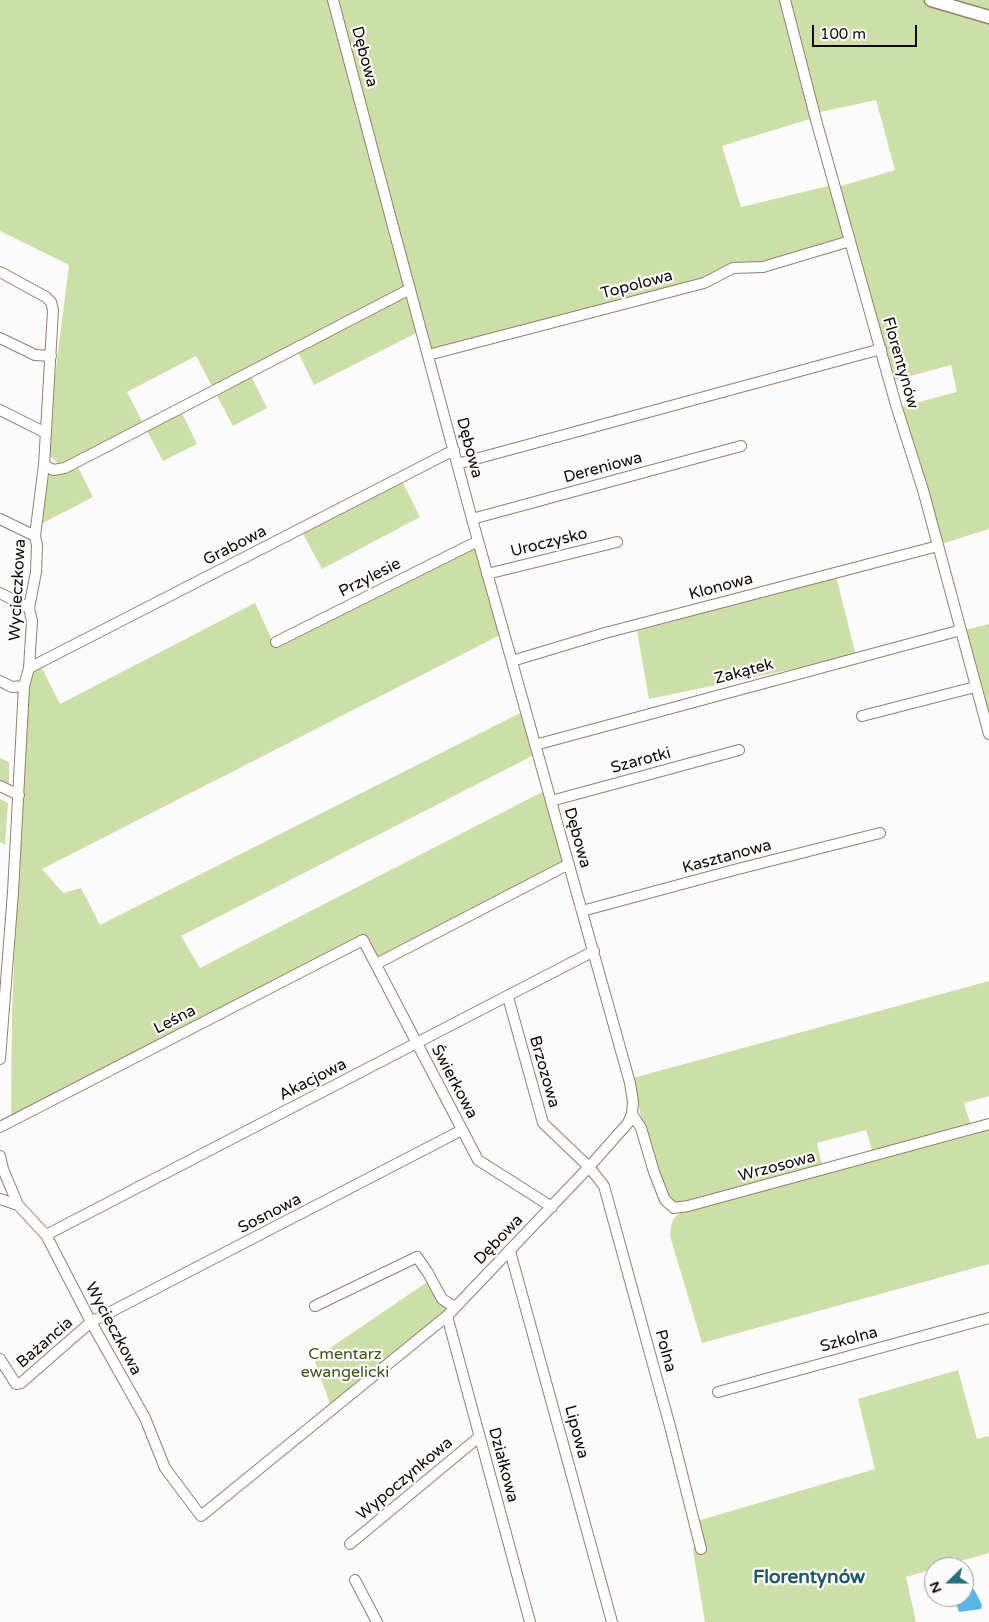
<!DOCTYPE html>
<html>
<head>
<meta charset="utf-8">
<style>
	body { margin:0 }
	#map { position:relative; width:989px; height:1622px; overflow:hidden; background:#fbfbfb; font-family:"Varela Round",sans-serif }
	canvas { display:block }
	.north { position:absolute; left:924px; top:1557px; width:50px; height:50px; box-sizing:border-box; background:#fbfbfb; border:1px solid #9e9a98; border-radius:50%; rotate:248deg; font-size:14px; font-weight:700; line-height:20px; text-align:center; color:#130904 }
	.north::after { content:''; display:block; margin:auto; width:18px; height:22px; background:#276e7b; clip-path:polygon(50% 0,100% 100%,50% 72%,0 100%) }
	.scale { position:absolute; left:812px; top:25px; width:105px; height:22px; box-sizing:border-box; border:2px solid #130904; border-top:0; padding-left:6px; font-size:15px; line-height:18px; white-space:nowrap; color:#130904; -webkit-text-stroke:4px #fbfbfb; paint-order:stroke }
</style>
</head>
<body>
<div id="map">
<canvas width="989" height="1622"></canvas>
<div class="north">N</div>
<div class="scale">100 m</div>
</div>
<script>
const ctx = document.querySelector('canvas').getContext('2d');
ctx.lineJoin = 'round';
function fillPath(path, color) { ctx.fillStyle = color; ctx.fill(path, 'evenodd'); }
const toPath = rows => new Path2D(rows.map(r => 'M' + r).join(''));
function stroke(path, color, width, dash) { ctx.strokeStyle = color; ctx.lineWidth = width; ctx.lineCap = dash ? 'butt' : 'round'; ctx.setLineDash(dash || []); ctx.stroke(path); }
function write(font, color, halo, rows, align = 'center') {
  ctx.font = font + ' "Varela Round",sans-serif'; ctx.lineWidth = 4.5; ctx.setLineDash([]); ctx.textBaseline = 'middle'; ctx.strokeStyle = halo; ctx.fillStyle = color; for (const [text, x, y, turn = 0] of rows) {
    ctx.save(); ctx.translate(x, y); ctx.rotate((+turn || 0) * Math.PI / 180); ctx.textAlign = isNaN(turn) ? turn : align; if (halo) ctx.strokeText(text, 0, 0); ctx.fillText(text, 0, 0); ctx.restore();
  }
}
const green = toPath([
	[0,0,989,0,989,529,941,544,900,407,957,392,951,365,892,381,838,187,895,170,876,100,820,112,813,118,722,146,741,207,832,185,846,239,703,281,431,354,418,332,314,385,298,352,251,376,267,408,233,426,196,356,127,392,144,425,68,463,61,464,56,462,51,457,48,451,48,431,69,265,0,231],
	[181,411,197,444,163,461,146,429],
	[77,465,93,497,41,524,42,501,49,476],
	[402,481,420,517,322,569,302,532],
	[476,547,500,635,42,869,63,893,81,888,100,925,522,712,534,755,181,936,200,968,544,791,563,859,562,864,376,961,364,939,11,1117,12,1014,18,849,29,681,31,675,41,666,60,704,255,603,273,642],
	[836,576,856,656,649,699,637,631],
	[989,624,989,723,965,630],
	[0,758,9,762,9,784,0,780],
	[0,799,8,803,5,845,0,842],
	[989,981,989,1096,964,1103,971,1126,873,1153,866,1130,817,1143,823,1170,678,1205,667,1199,643,1126,633,1078],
	[989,1127,989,1264,702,1343,670,1236,671,1226,674,1218,683,1211],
	[430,1280,450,1307,330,1404,314,1359],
	[958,1370,977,1439,989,1436,989,1553,940,1567,934,1567,934,1569,906,1577,916,1622,705,1622,693,1551,697,1521,875,1469,858,1399]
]);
const water = toPath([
	[964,1579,967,1579,976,1593,982,1605,981,1609,959,1612,956,1603,957,1599,955,1597,964,1597]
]);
const minor = toPath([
	[785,0,816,120,896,405,923,490,989,734],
	[0,272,46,297,51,302,53,310,44,465,35,536,37,545,36,572,29,608,32,621,29,668,24,686,13,892,0,1059],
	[0,338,35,355,51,356],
	[428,355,704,283,733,268,763,267,850,241],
	[0,410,46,433],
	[457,464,881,349],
	[44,465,53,470,65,468,410,289],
	[0,519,35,536],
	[472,519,741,446],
	[487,574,617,542],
	[0,593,29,608],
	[276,642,478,541],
	[512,661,605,633,938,546],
	[29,668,454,450],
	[0,681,12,687,24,686],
	[862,716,975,687],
	[535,745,961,630],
	[0,786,19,795],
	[551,801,739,750],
	[582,911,734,870,880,833],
	[376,964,569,864],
	[508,997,543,1123,589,1167,604,1186,671,1430,701,1549],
	[632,1114,641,1128,654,1172,665,1200,674,1208,688,1206,989,1124],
	[0,1127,363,940,478,1160,552,1207],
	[0,1156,3,1169,18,1205,46,1235,91,1322,145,1418,165,1468,201,1516,447,1316,589,1167,628,1123,632,1114,633,1102,630,1083,472,519,395,234,333,0],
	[0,1199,18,1205],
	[46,1235,594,951],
	[510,1251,612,1622],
	[315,1306,417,1257,428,1273,442,1299,455,1307],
	[447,1316,530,1622],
	[0,1359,16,1384,21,1383,91,1322,462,1130],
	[718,1392,989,1318],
	[350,1544,479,1437],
	[355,1580,377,1622]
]);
const major = toPath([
	[931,0,989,17]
]);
const streetNames = [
	["Dębowa",364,57,75],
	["Topolowa",637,285,-15],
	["Florentynów",900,363,74],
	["Dębowa",469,448,75],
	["Dereniowa",603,468,-15],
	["Uroczysko",549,543,-14],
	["Grabowa",235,546,-27],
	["Przylesie",370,578,-27],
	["Klonowa",721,587,-15],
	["Wycieczkowa",18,590,-87],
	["Zakątek",744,672,-15],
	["Szarotki",641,761,-15],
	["Dębowa",577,838,74],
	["Kasztanowa",727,857,-15],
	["Leśna",175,1020,-27],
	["Brzozowa",544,1072,74],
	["Akacjowa",313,1080,-27],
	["Świerkowa",454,1082,62],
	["Wrzosowa",777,1167,-15],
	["Sosnowa",270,1214,-27],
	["Dębowa",499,1240,-46],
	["Wycieczkowa",113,1329,62],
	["Szkolna",849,1340,-15],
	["Bażancia",45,1343,-41],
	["Polna",665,1351,75],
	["Lipowa",576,1432,75],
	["Działkowa",503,1465,75],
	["Wypoczynkowa",405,1479,-40]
];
const parkNames = [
	["Cmentarz",345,1355],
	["ewangelicki",345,1373]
];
const quarterNames = [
	["Florentynów",809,1578]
];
fillPath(green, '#ccdfa9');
fillPath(water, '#5cb5e9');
stroke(minor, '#9a7c6b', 12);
stroke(major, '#9a7c6b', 15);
stroke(minor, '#fff', 10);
stroke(major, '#fff', 12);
write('16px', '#130904', '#fbfbfb', streetNames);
write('16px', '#425317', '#fbfbfb', parkNames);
write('bold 19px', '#215963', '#fbfbfb', quarterNames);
</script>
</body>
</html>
